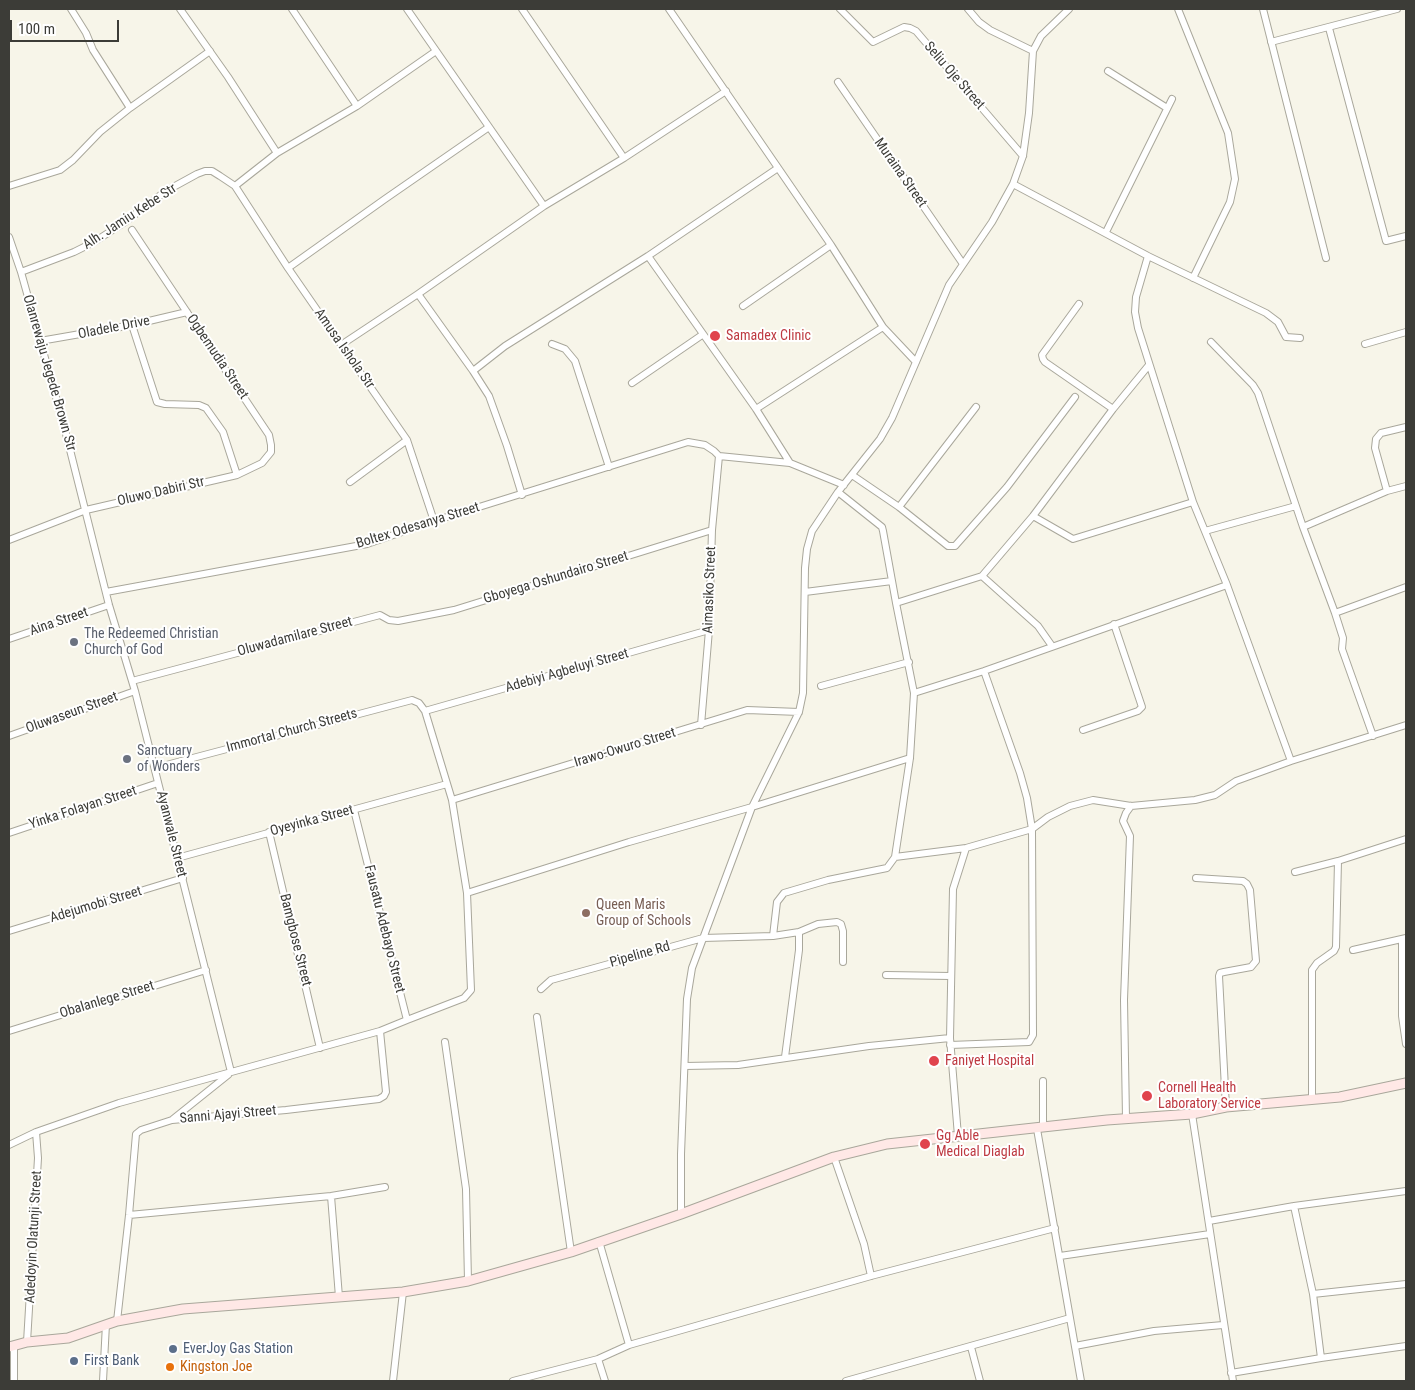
<!DOCTYPE html>
<html>
<head>
<meta charset="utf-8">
<style>
	body { margin:0 }
	#map { position:relative; width:1415px; height:1390px; overflow:hidden; background:#f7f5e9; font-family:"Roboto Condensed",sans-serif }
	canvas { display:block }
	.frame { position:absolute; inset:0; border:10px solid #3c3c37; pointer-events:none }
	.scale { position:absolute; left:10px; top:20px; width:109px; height:22px; box-sizing:border-box; border:2px solid #3c3c37; border-top:0; padding-left:6px; font-size:15px; line-height:18px; white-space:nowrap; color:#3c3c37; -webkit-text-stroke:4px #fff; paint-order:stroke }
</style>
</head>
<body>
<div id="map">
<canvas width="1415" height="1390"></canvas>
<div class="frame"></div>
<div class="scale">100 m</div>
</div>
<script>
const ctx = document.querySelector('canvas').getContext('2d');
ctx.lineJoin = 'round';
const toPath = rows => new Path2D(rows.map(r => 'M' + r).join(''));
function stroke(path, color, width, dash) { ctx.strokeStyle = color; ctx.lineWidth = width; ctx.lineCap = dash ? 'butt' : 'round'; ctx.setLineDash(dash || []); ctx.stroke(path); }
function write(font, color, halo, rows, align = 'center') {
  ctx.font = font + ' "Roboto Condensed",sans-serif'; ctx.lineWidth = 4; ctx.setLineDash([]); ctx.textBaseline = 'middle'; ctx.strokeStyle = halo; ctx.fillStyle = color; for (const [text, x, y, turn = 0] of rows) {
    ctx.save(); ctx.translate(x, y); ctx.rotate((+turn || 0) * Math.PI / 180); ctx.textAlign = isNaN(turn) ? turn : align; if (halo) ctx.strokeText(text, 0, 0); ctx.fillText(text, 0, 0); ctx.restore();
  }
}
const minor = toPath([
	[71,9,86,33,93,50,130,108],
	[180,9,228,77,277,153],
	[407,9,544,206,624,158,522,9],
	[669,9,831,245,883,327,916,362],
	[840,9,873,42,904,27,910,28,916,31,1023,156],
	[968,9,979,22,990,30,1033,51],
	[1178,9,1228,133,1235,179,1230,202,1193,278],
	[1263,9,1326,258],
	[1329,28,1386,241,1406,236],
	[1271,42,1397,9],
	[1108,71,1167,108],
	[838,82,963,264],
	[357,106,436,51],
	[624,158,726,91],
	[1013,184,1148,256,1266,313,1278,322,1286,337,1300,338],
	[9,186,60,170,73,160,100,132,130,108,210,51],
	[235,186,277,153,357,106,292,9],
	[544,206,418,294,473,371,505,346,648,256,778,168],
	[1106,232,1172,99],
	[9,237,21,272,64,426,109,605,135,691,231,1072],
	[648,256,756,409,790,463,844,485],
	[1148,256,1136,297,1135,312,1138,328,1193,502,1227,585,1291,761],
	[288,268,385,199,489,127],
	[21,272,74,252,94,242,125,222,166,191,197,174,205,171,212,171,220,176,235,186,288,268,407,440,434,521],
	[1079,304,1042,355,1043,359,1045,362,1113,409],
	[743,306,831,245],
	[132,325,157,402,165,404,199,405,206,408,223,432,237,475],
	[40,341,132,325,187,312],
	[1211,342,1253,385,1258,393,1303,527,1335,613,1343,638,1342,649,1373,736],
	[552,344,565,349,575,361,609,467],
	[1365,344,1406,332],
	[341,345,418,294],
	[473,371,489,396,507,446,522,495],
	[632,383,702,335],
	[756,409,883,327],
	[719,456,790,463],
	[852,475,899,507,948,546,955,546,1007,487,1075,397],
	[350,482,407,440],
	[1387,491,1375,448,1376,439,1381,433,1406,427],
	[838,492,882,527,883,531,896,603,914,693,910,758,895,857],
	[899,507,976,407],
	[1033,516,1073,539,1193,502],
	[1303,527,1387,491,1406,486],
	[1205,531,1296,506],
	[9,540,86,510,237,475,262,463,271,452,271,445,269,435,132,230],
	[982,576,1033,516,1113,409,1149,365],
	[106,592,367,544,434,521,688,442,705,445,714,451,719,456],
	[805,592,892,581],
	[896,603,982,576,1038,626,1052,646],
	[1335,613,1406,587],
	[9,639,109,605],
	[132,681,380,615,389,620,398,621,454,610,712,530],
	[821,686,909,662],
	[914,693,984,671,1227,585],
	[425,711,709,630],
	[701,725,709,630,712,530,719,456],
	[1083,730,1138,711,1142,707,1114,624],
	[9,736,135,691],
	[155,768,412,700,419,703,425,711,452,800,467,893,471,990,464,998,407,1020],
	[452,800,747,710,799,712],
	[269,832,320,1048],
	[9,833,158,783],
	[177,858,447,784],
	[1295,872,1338,861,1406,839],
	[1196,878,1243,881,1247,884,1250,890,1256,961,1251,967,1224,972,1220,973,1219,976,1226,1107],
	[467,893,629,842,752,807,910,758],
	[9,931,183,878],
	[773,936,799,932,818,924,837,922,841,924,843,931,843,962],
	[1402,939,1402,1016,1406,1044],
	[1353,950,1406,938],
	[886,975,951,976],
	[541,989,551,980,703,938,773,936,777,902,784,893,828,880,887,868,895,857,966,848,1032,829,1048,817,1070,806,1093,800,1131,806,1195,800,1215,795,1236,781,1291,761,1406,725],
	[537,1017,571,1252],
	[9,1031,206,970],
	[445,1042,466,1189,468,1281],
	[950,1045,1029,1042,1033,1035,1032,829,1027,798,1020,773,984,671],
	[785,1057,799,950,799,932],
	[685,1066,738,1065,869,1046,950,1038],
	[1043,1081,1043,1127],
	[1312,1099,1312,970,1317,963,1334,951,1336,947,1338,861],
	[1192,1114,1233,1381],
	[1126,1118,1124,1000,1130,836,1123,821,1126,813,1131,806],
	[173,1119,228,1075],
	[1037,1129,1081,1381],
	[958,1136,950,1038,953,889,966,848],
	[9,1145,36,1132,119,1103,380,1031,407,1020,354,810],
	[834,1157,864,1244,871,1276],
	[331,1196,339,1297],
	[1294,1206,1313,1294,1321,1358],
	[681,1214,681,1154,687,999,692,968,752,807,799,712,803,693,805,568,807,549,812,531,838,492,880,439,892,418,949,285,992,222,1013,184,1023,156,1029,113,1033,51,1041,36,1069,9],
	[129,1215,331,1196,385,1187],
	[1209,1221,1294,1206,1406,1191],
	[599,1241,629,1345],
	[1060,1256,1210,1234],
	[1313,1294,1406,1284],
	[117,1321,129,1215,136,1134,141,1130,172,1120,286,1110,379,1099,384,1096,386,1092,380,1031],
	[27,1342,38,1158,36,1132],
	[14,1346,14,1381],
	[1075,1346,1154,1331,1223,1325],
	[971,1347,980,1381],
	[598,1359,605,1381],
	[1231,1373,1321,1358,1406,1346],
	[103,1381,106,1324],
	[393,1381,403,1292],
	[513,1381,598,1359,629,1345,871,1276,1055,1228],
	[846,1381,1070,1318]
]);
const secondary = toPath([
	[9,1347,27,1342,68,1338,117,1321,183,1309,403,1292,468,1281,571,1252,681,1214,834,1157,887,1144,1107,1120,1192,1114,1226,1107,1340,1097,1406,1083]
]);
const markers = [
	[715,336,6,"#e0444e"],
	[74,642,5,"#6b7280"],
	[127,759,5,"#6b7280"],
	[586,913,5,"#8d6e63"],
	[934,1061,6,"#e0444e"],
	[1147,1096,6,"#e0444e"],
	[925,1144,6,"#e0444e"],
	[173,1349,5,"#5c6f8a"],
	[74,1361,5,"#5c6f8a"],
	[170,1367,5,"#e8710a"]
];
const streetNames = [
	["Seliu Oje Street",954,76,49],
	["Muraina Street",900,173,55],
	["Alh. Jamiu Kebe Str",130,217,-33],
	["Oladele Drive",114,328,-11],
	["Amusa Ishola Str",344,349,55],
	["Ogbemudia Street",217,357,56],
	["Olanrewaju Jegede Brown Str",49,373,74],
	["Oluwo Dabiri Str",161,492,-13],
	["Boltex Odesanya Street",418,526,-17],
	["Gboyega Oshundairo Street",556,578,-17],
	["Aimasiko Street",710,590,-88],
	["Aina Street",59,622,-19],
	["Oluwadamilare Street",295,637,-15],
	["Adebiyi Agbeluyi Street",567,671,-16],
	["Oluwaseun Street",72,713,-20],
	["Immortal Church Streets",292,731,-15],
	["Irawo-Owuro Street",625,748,-17],
	["Yinka Folayan Street",83,808,-18],
	["Oyeyinka Street",312,821,-15],
	["Ayanwale Street",171,834,76],
	["Adejumobi Street",96,905,-17],
	["Fausatu Adebayo Street",384,929,76],
	["Bamgbose Street",295,940,76],
	["Pipeline Rd",640,955,-16],
	["Obalanlege Street",107,1000,-17],
	["Sanni Ajayi Street",228,1115,-5],
	["Adedoyin Olatunji Street",34,1237,-87]
];
const healthNames = [
	["Samadex Clinic",726,336],
	["Faniyet Hospital",945,1061],
	["Cornell Health",1158,1088],
	["Laboratory Service",1158,1104],
	["Gg Able",936,1136],
	["Medical Diaglab",936,1152]
];
const worshipNames = [
	["The Redeemed Christian",84,634],
	["Church of God",84,650],
	["Sanctuary",137,751],
	["of Wonders",137,767]
];
const educationNames = [
	["Queen Maris",596,905],
	["Group of Schools",596,921]
];
const serviceNames = [
	["EverJoy Gas Station",183,1349],
	["First Bank",84,1361]
];
const foodNames = [
	["Kingston Joe",180,1367]
];
stroke(minor, '#a9a79b', 8);
stroke(secondary, '#a9a79b', 11);
stroke(minor, '#fff', 6);
stroke(secondary, '#ffe8e6', 9);
for (const [x, y, r, color] of markers) { const dot = new Path2D(); dot.arc(x, y, r, 0, 2 * Math.PI); ctx.fillStyle = color; ctx.fill(dot); stroke(dot, '#fff', 2); }
write('14px', '#3c3c37', '#fff', streetNames);
write('14px', '#be3a42', '#fff', healthNames, 'left');
write('14px', '#5b616d', '#fff', worshipNames, 'left');
write('14px', '#785e54', '#fff', educationNames, 'left');
write('14px', '#4e5e75', '#fff', serviceNames, 'left');
write('14px', '#c56008', '#fff', foodNames, 'left');
</script>
</body>
</html>
